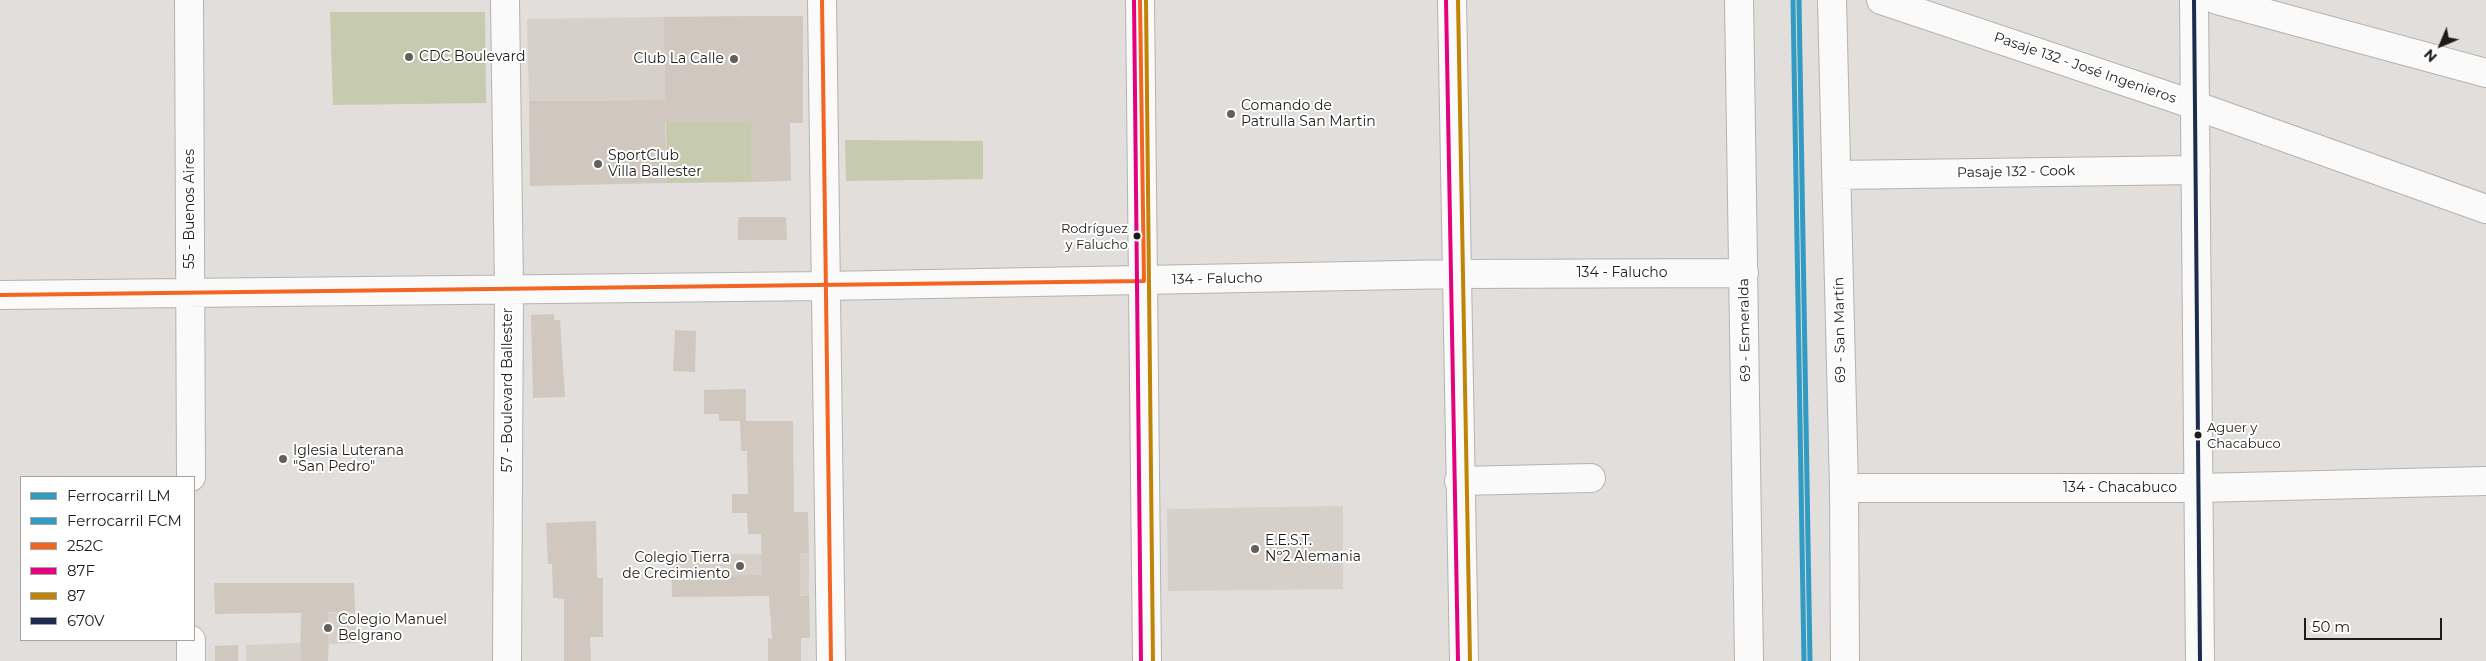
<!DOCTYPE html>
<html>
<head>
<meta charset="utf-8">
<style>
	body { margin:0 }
	#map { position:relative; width:2486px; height:661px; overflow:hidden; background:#e1dedb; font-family:Montserrat,sans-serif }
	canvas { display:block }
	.legend { position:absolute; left:20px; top:476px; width:175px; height:165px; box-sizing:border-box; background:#fff; border:1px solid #a5a4a3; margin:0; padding:6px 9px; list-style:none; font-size:15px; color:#1d1c1a }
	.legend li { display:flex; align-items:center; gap:10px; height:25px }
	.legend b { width:25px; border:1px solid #a5a4a3 }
	.north { position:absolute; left:2416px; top:20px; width:50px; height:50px; -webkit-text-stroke:4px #fff; paint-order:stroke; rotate:225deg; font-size:14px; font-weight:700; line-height:20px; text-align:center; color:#1d1c1a }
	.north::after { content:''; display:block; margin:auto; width:18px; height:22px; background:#1d1c1a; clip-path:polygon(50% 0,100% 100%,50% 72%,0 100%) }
	.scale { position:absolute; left:2304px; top:618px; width:138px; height:22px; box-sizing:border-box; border:2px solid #1d1c1a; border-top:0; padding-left:6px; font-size:15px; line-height:18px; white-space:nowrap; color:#1d1c1a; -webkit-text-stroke:4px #fff; paint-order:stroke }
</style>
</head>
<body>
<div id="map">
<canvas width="2486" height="661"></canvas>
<ul class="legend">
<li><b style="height:6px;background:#329bc3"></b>Ferrocarril LM</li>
<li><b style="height:6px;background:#329bc3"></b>Ferrocarril FCM</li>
<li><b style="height:6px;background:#f26522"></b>252C</li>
<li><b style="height:6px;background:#e5007d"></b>87F</li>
<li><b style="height:6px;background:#c08406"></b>87</li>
<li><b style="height:6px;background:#1d2b4f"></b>670V</li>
</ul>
<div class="north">N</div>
<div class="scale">50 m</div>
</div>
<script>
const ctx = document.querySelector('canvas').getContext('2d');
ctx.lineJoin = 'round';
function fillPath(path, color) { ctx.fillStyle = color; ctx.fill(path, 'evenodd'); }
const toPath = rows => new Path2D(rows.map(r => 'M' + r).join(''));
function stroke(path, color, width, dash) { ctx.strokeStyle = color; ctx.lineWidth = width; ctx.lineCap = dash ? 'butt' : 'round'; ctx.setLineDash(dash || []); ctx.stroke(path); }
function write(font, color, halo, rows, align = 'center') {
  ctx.font = font + ' Montserrat,sans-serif'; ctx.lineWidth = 4; ctx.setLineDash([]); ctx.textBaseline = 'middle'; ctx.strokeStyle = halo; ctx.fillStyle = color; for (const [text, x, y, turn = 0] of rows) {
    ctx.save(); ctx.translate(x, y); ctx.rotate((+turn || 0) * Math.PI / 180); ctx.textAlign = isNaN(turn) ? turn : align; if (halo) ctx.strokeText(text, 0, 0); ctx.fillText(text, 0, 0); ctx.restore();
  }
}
const built = toPath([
	[664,17,665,100,529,101,527,19],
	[1343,506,1343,589,1168,591,1167,509],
	[809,553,809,595,672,597,671,555],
	[355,612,356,643,329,644,328,661,246,661,246,645,300,643,301,613]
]);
const green = toPath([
	[330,12,485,12,486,103,333,105],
	[803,16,803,123,751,122,751,182,667,183,664,17],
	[845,140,983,141,983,179,846,181]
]);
const building = toPath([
	[803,16,803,123,790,123,791,181,751,182,751,122,665,122,667,183,530,186,529,101,665,100,664,17],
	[738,217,786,217,787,240,738,240],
	[554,314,554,320,560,320,565,397,533,398,531,315],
	[675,330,696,331,695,372,673,371],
	[746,389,746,421,719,421,719,414,704,414,704,390],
	[740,421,793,421,794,512,808,512,809,553,800,553,800,596,809,595,810,638,801,638,801,661,768,661,768,638,772,639,769,596,672,597,672,576,762,575,761,534,748,534,747,513,732,513,732,494,748,494,747,451,741,451],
	[596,521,597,578,603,578,603,637,590,637,591,661,564,661,564,599,553,598,552,564,548,564,546,523],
	[214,583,354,583,355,612,328,612,328,661,301,661,301,613,215,614],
	[238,645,238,661,215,661,215,646]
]);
const minor = toPath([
	[189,0,191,477],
	[505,0,509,289,507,661],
	[822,0,831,661],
	[1140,0,1147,661],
	[1452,0,1464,661],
	[1739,0,1749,661],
	[1832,0,1844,488,1845,661],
	[1881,0,2174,98,2486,209],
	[2194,0,2200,661],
	[2217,0,2486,73],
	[1836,175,2196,170],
	[0,295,825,286,1457,274,1744,273],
	[1459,481,1591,478],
	[1844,488,2199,488,2486,481],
	[191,640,191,661]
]);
const bus1 = toPath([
	[822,0,831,661],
	[0,295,1144,281,1140,0]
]);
const bus2 = toPath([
	[1134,0,1141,661],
	[1446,0,1458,661]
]);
const bus3 = toPath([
	[1146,0,1153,661],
	[1458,0,1470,661]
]);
const bus4 = toPath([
	[2194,0,2200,661]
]);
const rail1 = toPath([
	[1799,0,1810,661]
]);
const rail2 = toPath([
	[1793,0,1804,661]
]);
const markers = [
	[409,57,5,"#62605e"],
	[734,59,5,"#62605e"],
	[1231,114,5,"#62605e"],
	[598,164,5,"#62605e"],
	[1137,236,4.5,"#1d1c1a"],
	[2198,435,4.5,"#1d1c1a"],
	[283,459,5,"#62605e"],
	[1255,549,5,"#62605e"],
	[740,566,5,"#62605e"],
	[328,628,5,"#62605e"]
];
const busNames = [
	["Rodríguez",1128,229],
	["y Falucho",1128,245],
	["Aguer y",2207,428,"left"],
	["Chacabuco",2207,444,"left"]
];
const poiNames = [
	["CDC Boulevard",419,57],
	["Club La Calle",724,59,"right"],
	["Comando de",1241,106],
	["Patrulla San Martin",1241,122],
	["SportClub",608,156],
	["Villa Ballester",608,172],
	["Iglesia Luterana",293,451],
	["\"San Pedro\"",293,467],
	["E.E.S.T.",1265,541],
	["Nº2 Alemania",1265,557],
	["Colegio Tierra",730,558,"right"],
	["de Crecimiento",730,574,"right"],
	["Colegio Manuel",338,620],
	["Belgrano",338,636]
];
const streetNames = [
	["Pasaje 132 - José Ingenieros",2085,68,19],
	["Pasaje 132 - Cook",2016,172,-1],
	["55 - Buenos Aires",190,209,-90],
	["134 - Falucho",1622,273],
	["134 - Falucho",1217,279,-1],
	["69 - Esmeralda",1745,330,-91],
	["69 - San Martín",1840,330,-91],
	["57 - Boulevard Ballester",508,390,-90],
	["134 - Chacabuco",2120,488]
];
fillPath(built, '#d6d0c8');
fillPath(green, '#c6cbaf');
fillPath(building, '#d0c8be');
stroke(minor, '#b5b3b0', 30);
stroke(minor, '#fafafa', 28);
stroke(bus1, '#f26522', 4);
stroke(bus2, '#e5007d', 4);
stroke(bus3, '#c08406', 4);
stroke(bus4, '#1d2b4f', 4);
stroke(rail1, '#329bc3', 5);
stroke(rail2, '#329bc3', 5);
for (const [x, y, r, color] of markers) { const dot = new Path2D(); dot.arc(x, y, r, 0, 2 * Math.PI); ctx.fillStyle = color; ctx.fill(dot); stroke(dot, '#fff', 2); }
write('13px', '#1d1c1a', '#fff', busNames, 'right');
write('14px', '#1d1c1a', '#fff', poiNames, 'left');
write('14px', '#1d1c1a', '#fff', streetNames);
</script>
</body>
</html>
